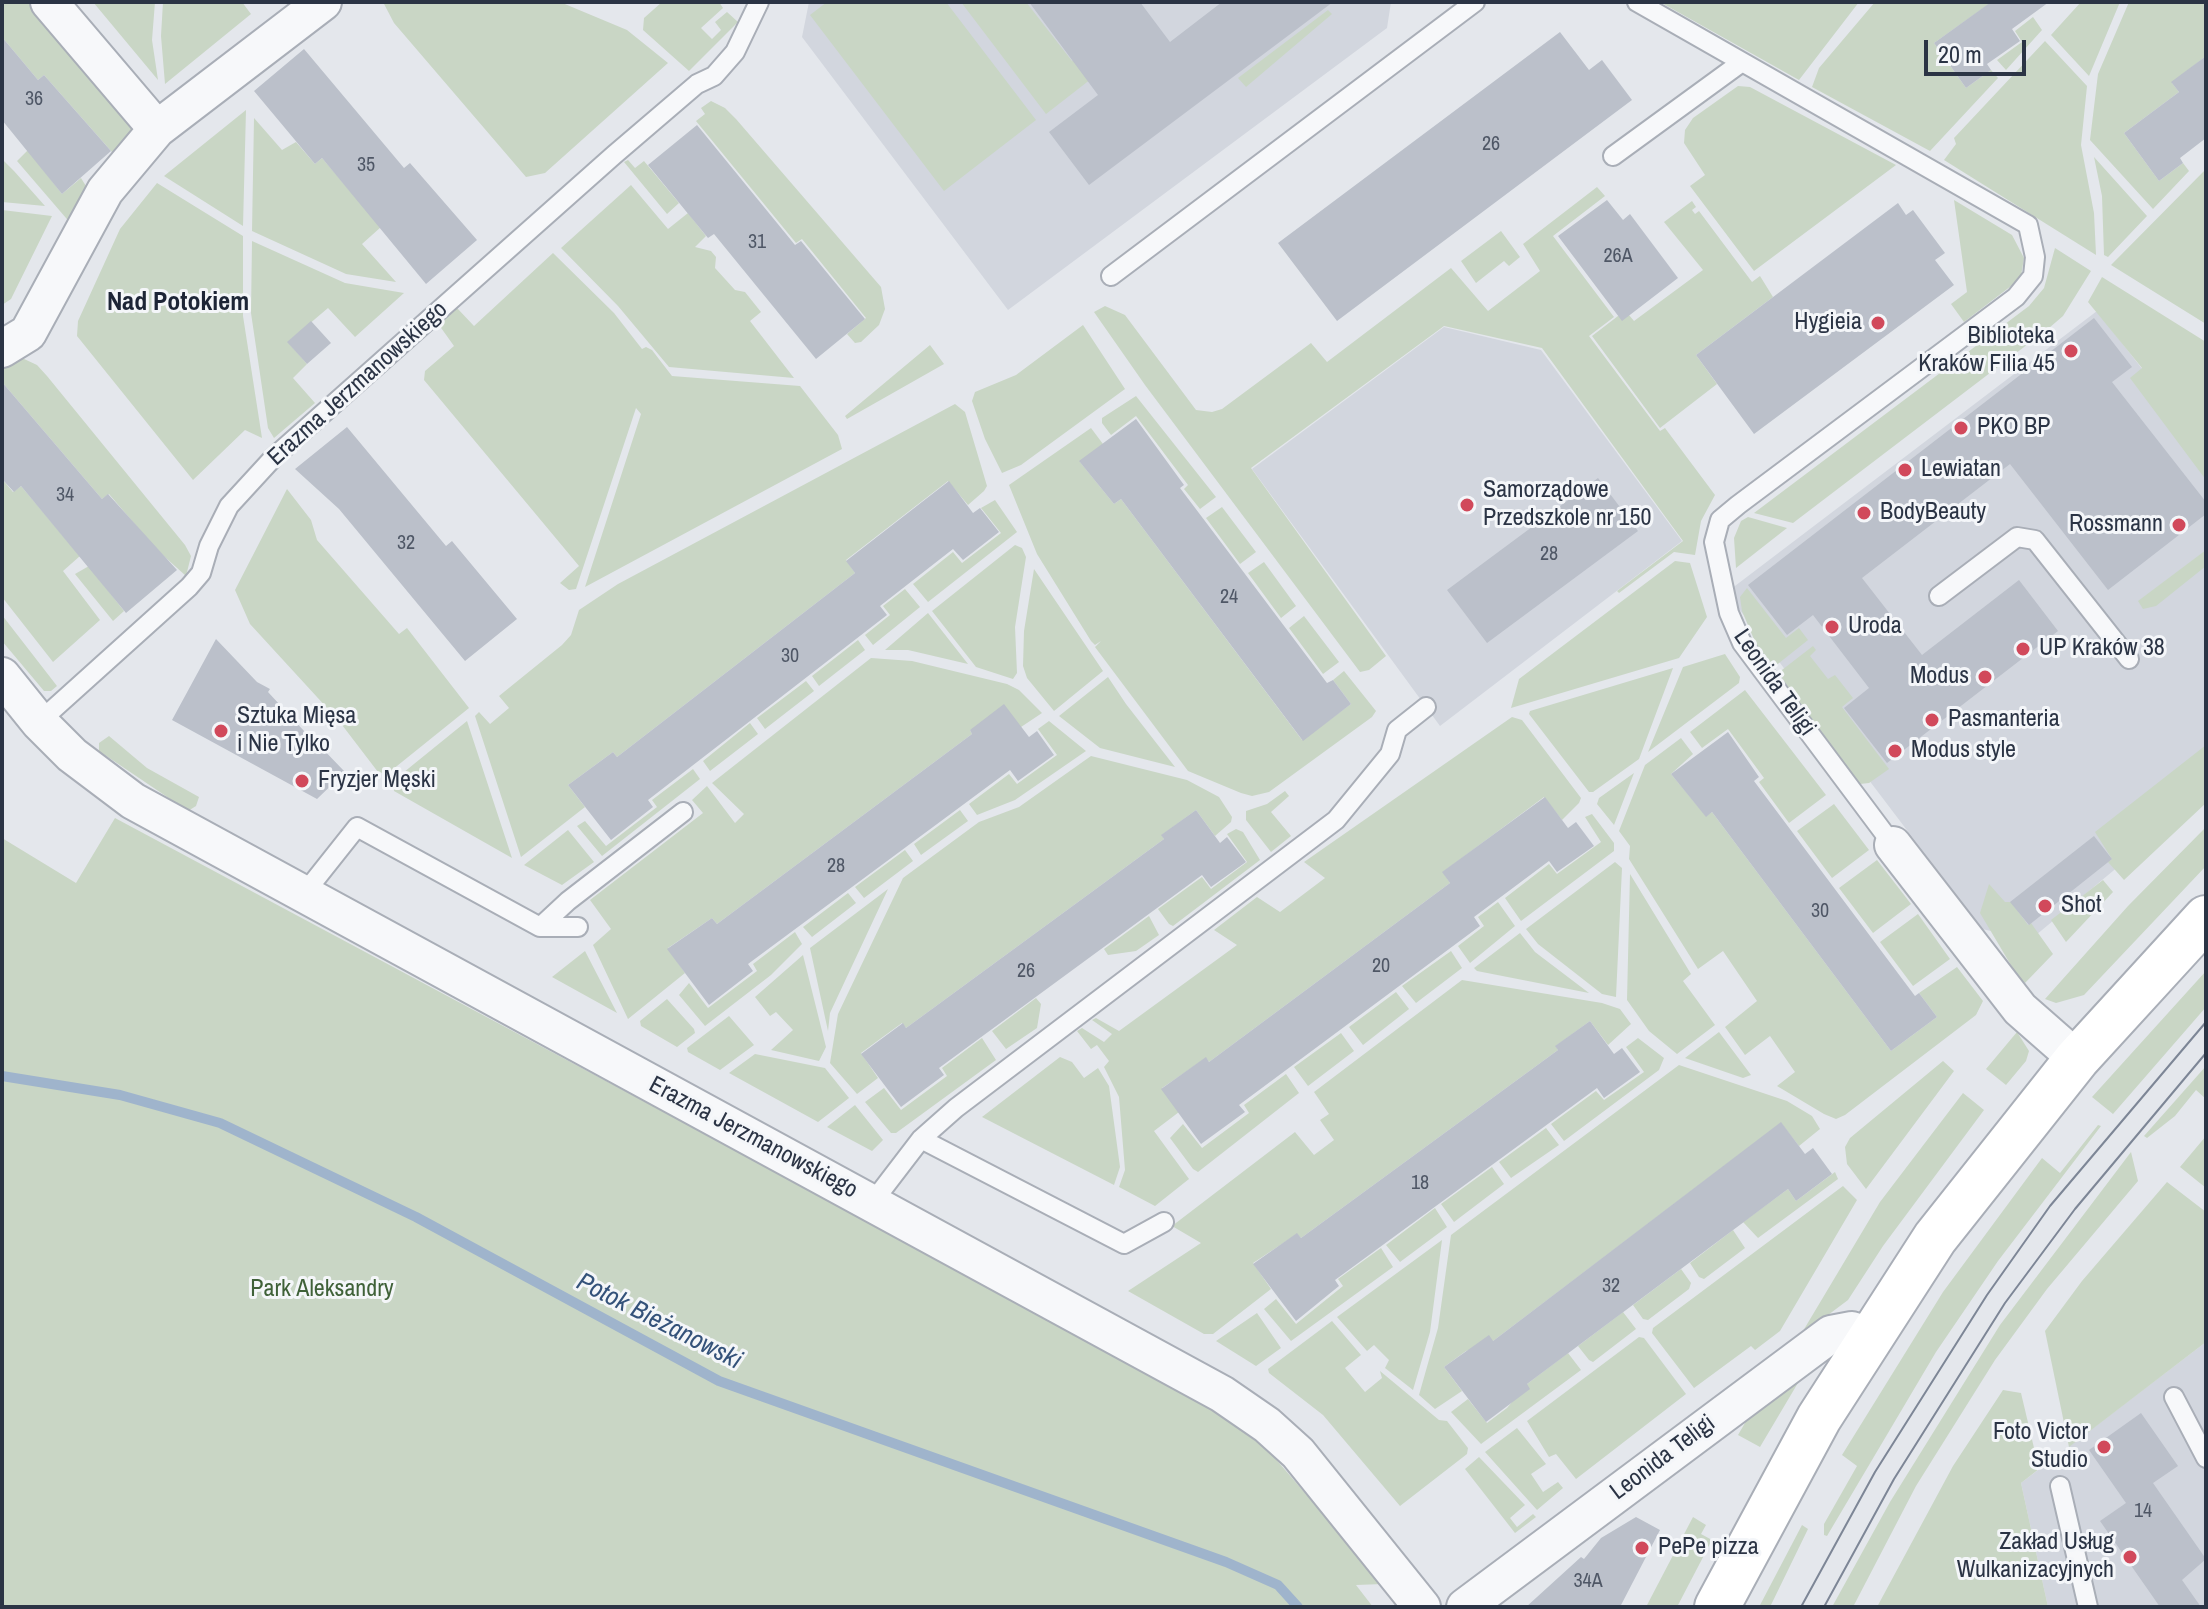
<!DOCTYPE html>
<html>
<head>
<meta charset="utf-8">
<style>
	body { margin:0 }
	#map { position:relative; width:2208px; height:1609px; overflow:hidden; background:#e4e7ec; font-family:"Archivo Narrow",sans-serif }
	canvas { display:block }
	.frame { position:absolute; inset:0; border:4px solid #2b3445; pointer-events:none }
	.scale { position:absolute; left:1924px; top:40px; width:102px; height:36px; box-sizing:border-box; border:4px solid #2b3445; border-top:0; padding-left:10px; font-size:24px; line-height:28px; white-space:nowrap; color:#2b3445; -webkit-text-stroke:6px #f4f6f9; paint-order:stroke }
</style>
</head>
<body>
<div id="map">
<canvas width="2208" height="1609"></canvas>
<div class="frame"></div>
<div class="scale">20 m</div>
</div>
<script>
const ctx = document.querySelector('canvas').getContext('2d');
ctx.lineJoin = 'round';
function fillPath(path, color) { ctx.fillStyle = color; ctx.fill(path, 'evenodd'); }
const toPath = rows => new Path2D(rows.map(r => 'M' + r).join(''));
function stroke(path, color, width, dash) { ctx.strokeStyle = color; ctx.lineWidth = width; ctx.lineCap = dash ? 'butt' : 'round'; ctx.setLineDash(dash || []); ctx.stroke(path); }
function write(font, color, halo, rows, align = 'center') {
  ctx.font = font + ' "Archivo Narrow",sans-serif'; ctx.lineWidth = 6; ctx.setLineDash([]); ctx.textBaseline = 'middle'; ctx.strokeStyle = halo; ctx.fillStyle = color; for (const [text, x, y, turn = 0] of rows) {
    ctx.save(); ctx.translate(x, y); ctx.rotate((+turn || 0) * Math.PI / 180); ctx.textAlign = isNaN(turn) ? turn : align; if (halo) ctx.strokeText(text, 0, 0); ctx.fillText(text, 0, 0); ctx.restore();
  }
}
const built = toPath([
	[809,2,1391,2,1387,28,1008,310,802,37],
	[2097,311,2206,451,2206,765,2131,856,2030,940,1982,929,1736,605,1731,589],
	[1444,327,1541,350,1682,541,1440,726,1252,469],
	[2206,1342,2206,1607,2048,1607,2021,1483]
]);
const green = toPath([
	[2,2,33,2,128,116,134,133,119,160,44,75,38,80,2,37],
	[93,2,155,2,152,40,158,80],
	[163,2,242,2,251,14,165,84,161,36],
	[383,2,560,2,627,30,668,63,545,173,526,177,394,23],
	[662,2,719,2,723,8,701,28,712,39,721,30,715,22,727,12,738,22,689,71,643,30,644,18],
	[827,2,946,2,1036,120,944,191,810,15],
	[961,2,1026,2,1072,61,1084,52,1100,72,1046,114],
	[1660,2,1859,2,1799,80],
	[1875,2,1989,4,1934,43,1966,88,1991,70,1998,78,1930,151,1812,87,1819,68],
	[2081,2,2120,2,2089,76,2051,35],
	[2129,2,2206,2,2206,56,2172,83,2179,92,2124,133,2159,181,2183,163,2189,171,2153,209,2090,140,2098,74],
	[1328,10,1332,14,1246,87,1238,78],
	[2033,17,2042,30,2006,70,1997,60,2022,42,2015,31],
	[2045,41,2087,86,2081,145,2094,213,2096,255,1944,160,1956,144,1954,138],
	[1738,86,1750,87,1896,165,1754,271,1690,186,1705,175,1684,143,1685,130,1693,118],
	[711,101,725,108,736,119,881,287,885,309,879,325,861,342,855,343,847,334,866,318,802,239,796,243,696,121,705,114,701,108],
	[246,110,243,226,164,176],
	[254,118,282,150,296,142,315,164,322,158,381,227,362,244,396,282,346,274,252,231],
	[28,150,62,194,81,178,89,191,72,225,17,161],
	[2094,157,2147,216,2108,257,2104,255,2102,196],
	[2,159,14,171,45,206,2,202],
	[628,160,635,168,644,161,679,203,667,214,624,162],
	[2206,169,2206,324,2111,265],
	[157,183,243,236,243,316,262,438,245,430,193,480,77,336,78,321,120,229],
	[631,185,668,229,688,213,706,236,695,247,711,251,716,257,715,268,735,290,745,292,761,312,750,321,794,378,669,367,618,306,561,248],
	[1597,187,1605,196,1553,236,1614,317,1589,336,1660,431,1665,428,1715,495,1701,521,1695,555,1674,552,1619,593,1617,591,1683,541,1542,348,1444,326,1251,468,1386,656,1369,670,1360,672,1145,385,1094,312,1105,306,1125,315,1196,410,1212,412,1222,409,1311,343,1327,362,1451,268,1488,311,1540,271,1523,244],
	[1954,200,2012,235,2024,258,2021,276,2015,283,1964,322,1951,304,1967,292],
	[1692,201,1696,207,1692,210,1695,214,1699,211,1752,282,1760,276,1773,297,1696,355,1717,384,1660,428,1592,336,1618,316,1629,315,1634,321,1703,270,1664,222],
	[2,210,52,216,11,299,2,305],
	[1501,231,1520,257,1509,266,1504,261,1476,283,1461,261],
	[252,241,345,283,404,293,355,337,328,308,288,342,307,364,293,378,315,403,274,438,268,428,251,313],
	[2055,248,2091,271,2063,316,2049,328,1793,523,1754,513,2029,306,2044,288],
	[553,253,614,313,642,349,646,347,652,350,672,376,800,386,838,435,842,449,585,587,641,414,636,408,576,589,569,590,560,583,579,566,424,380,425,371,454,346,439,325,457,308,474,326],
	[2102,277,2206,342,2206,480,2130,378,2142,368,2088,302],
	[1083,325,1125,389,1021,465,1002,473,985,439,972,401,975,392,1016,375],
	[930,345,944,364,847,419,845,416],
	[22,358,37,365,47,376,185,545,191,556,186,576,156,549,109,494,102,499,2,382,2,365,8,360],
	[1136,396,1216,497,1200,509,1184,489,1188,485,1136,416,1111,435,1102,423,1102,418],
	[955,404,965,412,987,486,984,491,968,505,948,481,846,560,855,573,617,757,613,752,568,785,585,807,521,857,475,716,479,712,490,724,509,708,499,696,562,645,571,635,579,610,618,584],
	[1091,428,1103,444,1080,462,1114,504,1121,499,1302,740,1351,704,1333,680,1344,671,1376,711,1372,717,1269,792,1252,796,1241,793,1188,771,1095,647,1101,641,1095,645,1091,641,1037,554,1009,485],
	[2,479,13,492,21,486,80,556,63,571,100,620,53,662,2,597],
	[287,489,311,520,317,540,399,634,407,628,469,708,387,774,378,772,339,721,250,624,235,590],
	[995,500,1017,532,928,602,913,584,953,552,962,563,1001,533,981,508],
	[1222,507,1256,552,1240,564,1206,518],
	[1748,517,1787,528,1736,568,1734,538,1741,521],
	[1015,545,1022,548,1026,557,1015,627,1017,673,1013,679,976,667,932,611],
	[2206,550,2206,566,2156,606,2143,609,2138,601],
	[1675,561,1690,563,1707,617,1679,658,1511,708,1519,679],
	[1264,562,1296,606,1281,618,1248,573],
	[89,566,124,611,113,621,75,574],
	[1034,569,1103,671,1054,711,1027,678,1023,666,1024,631],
	[1747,588,1786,638,1799,628,1808,640,1774,667,1756,644,1742,611,1740,597],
	[905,589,920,607,873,645,865,635,890,615,883,606],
	[928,613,968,664,908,650,885,650],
	[2,615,57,686,51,691,44,691,2,641],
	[1304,616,1339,662,1323,674,1289,628],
	[858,640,865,650,819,686,812,676],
	[1813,646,1816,650,1810,656,1828,679,1835,675,1853,698,1842,707,1889,769,1869,783,1860,784,1778,673],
	[1725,654,1740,677,1739,683,1648,752,1683,667],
	[871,658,912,661,1007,684,1019,690,1042,713,1021,727,970,730,972,734,717,924,712,918,668,948,685,973,628,1019,593,945,611,929,590,900,703,813,692,800,707,786,735,823,744,814,712,783],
	[1673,668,1639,759,1593,792,1589,792,1529,714,1530,711],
	[1108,677,1126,704,1175,767,1100,748,1059,716],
	[806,681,814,691,765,729,757,718],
	[1745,690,1826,795,1789,823,1759,782,1764,778,1728,729,1702,748,1690,732],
	[1512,717,1522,720,1581,798,1579,803,1562,820,1544,797,1443,872,1450,883,1209,1062,1206,1058,1162,1088,1179,1112,1154,1131,1189,1179,1155,1206,1119,1187,1125,1170,1119,1097,1104,1067,1109,1061,1097,1045,1091,1049,1077,1031,1082,1028,1104,1042,1112,1034,1092,1020,1096,1018,1119,1031,1237,945,1214,930,1257,897,1280,912,1325,878,1304,862],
	[467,721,512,858,394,791,393,781],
	[1049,721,1086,751,1015,800,977,815,969,804,1009,774,1017,784,1057,755,1038,729],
	[750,723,758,734,710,771,703,761],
	[109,736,147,768,199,797,196,806,188,811,99,751,99,743],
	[1681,738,1693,754,1671,774,1706,816,1712,812,1891,1051,1937,1017,1919,993,1957,967,1983,1001,1976,1015,1845,1115,1836,1119,1824,1114,1777,1086,1795,1072,1770,1036,1745,1055,1725,1027,1757,1001,1723,951,1698,969,1629,859,1630,846,1619,831,1645,765],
	[2206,745,2206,803,2124,880,2108,862,2112,859,2095,832],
	[1091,756,1187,780,1219,797,1232,817,1231,822,1215,836,1196,810,1162,835,1164,839,906,1028,902,1023,880,1039,861,1053,878,1078,857,1094,830,1063,838,1014,903,878,979,822,1019,807],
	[693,769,700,779,602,856,577,826,585,821,606,846,657,807,652,800],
	[1634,773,1614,825,1597,804,1599,798],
	[1285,791,1289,796,1271,812,1291,836,1271,852,1246,820,1246,811,1267,804],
	[1834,804,1869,850,1832,878,1797,831],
	[960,810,968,821,921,855,914,844],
	[1592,814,1614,843,1614,851,1521,921,1505,898,1549,864,1557,874,1601,842,1585,817],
	[115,818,845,1209,1156,1377,1221,1416,1268,1450,1383,1584,1356,1585,1373,1607,2,1607,2,838,76,883],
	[2206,827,2206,866,2084,995,2056,1003,2045,999,2128,906],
	[1236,829,1243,832,1260,860,1173,926,1169,924,1158,909,1202,877,1211,889,1247,862,1227,834],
	[568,830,594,862,562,885,524,865],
	[905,850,913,861,864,898,855,887],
	[1877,860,1911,904,1873,933,1839,888],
	[1615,862,1622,868,1616,997,1602,994,1538,944,1526,929],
	[1630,874,1691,974,1683,981,1715,1025,1677,1054,1649,1031,1627,1000],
	[2103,880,2113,892,2066,942,2051,920],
	[1989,884,2005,902,2011,902,2028,925,2031,923,2053,954,2025,983,2018,977,1980,913],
	[888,889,830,1013,828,1031,810,948],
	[848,893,856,903,812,937,803,927],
	[1498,902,1515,926,1470,963,1458,946,1484,926,1478,917],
	[1918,914,1950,959,1913,986,1880,942],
	[1149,916,1159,935,1136,951,1108,955,1104,949],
	[795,932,802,944,771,975,705,1026,679,995,689,983,708,1008,757,971,753,964],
	[1520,933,1535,952,1589,993,1477,971,1474,968],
	[585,951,617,1013,552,977],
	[1451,951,1462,968,1416,1003,1402,986],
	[803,955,826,1047,819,1061,771,1050,793,1030,776,1012,770,1016,755,997],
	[2206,971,2206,1007,2113,1114,2092,1097],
	[1462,980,1602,1003,1620,1009,1631,1024,1608,1045,1590,1021,1556,1046,1558,1050,1301,1238,1297,1234,1253,1263,1271,1289,1213,1334,1204,1334,1128,1291,1201,1243,1172,1226,1295,1132,1314,1155,1334,1140,1320,1120,1329,1114,1314,1092],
	[1396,992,1409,1009,1363,1045,1349,1027],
	[1036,998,1041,1004,1037,1028,1006,1049,992,1031],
	[667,999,694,1029,695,1033,677,1047,641,1026,640,1021],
	[729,1016,754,1045,720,1070,688,1052,687,1048],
	[1719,1032,1751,1075,1743,1078,1685,1058],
	[2017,1032,2029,1051,2026,1061,2006,1085,1986,1069],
	[1341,1033,1354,1051,1308,1086,1294,1067],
	[982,1038,996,1060,896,1133,891,1133,865,1102,884,1088,901,1110,947,1076,942,1068],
	[1638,1038,1664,1058,1659,1070,1564,1141,1551,1124,1596,1091,1604,1100,1644,1072,1626,1047],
	[755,1054,825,1068,849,1098,818,1122,729,1073],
	[1060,1057,1072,1062,1084,1078,1098,1068,1109,1086,1120,1167,1114,1185,982,1117],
	[1943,1061,1954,1071,1866,1189,1847,1164,1845,1147,1850,1138],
	[1679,1065,1787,1101,1812,1116,1820,1129,1799,1146,1781,1123,1493,1341,1466,1351,1444,1367,1462,1391,1435,1409,1419,1395,1438,1328,1451,1235],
	[2206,1066,2206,1099,2196,1090,2175,1116,2147,1138,2144,1136],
	[1286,1074,1299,1093,1198,1172,1193,1169,1170,1138,1183,1124,1202,1148,1249,1113,1244,1105],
	[1963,1093,1984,1110,1883,1246,1848,1300,1800,1336,1880,1202],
	[855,1105,883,1140,872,1151,827,1127],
	[2098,1125,2101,1126,1998,1261,1936,1352,1827,1536,1824,1535,1824,1524,1857,1466,1842,1455,1943,1292,2042,1158,2060,1173],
	[1546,1128,1559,1145,1511,1178,1499,1162],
	[2206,1136,2206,1188,2180,1167],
	[2131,1152,2138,1181,2047,1289,1995,1360,1916,1486,1853,1607,1832,1607,1890,1502,2000,1325],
	[1492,1167,1504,1184,1454,1222,1441,1204],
	[1835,1172,1838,1179,1758,1238,1743,1222,1788,1189,1796,1201],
	[2167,1182,2206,1212,2206,1342,2069,1447,2045,1331,2082,1281],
	[1843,1186,1857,1200,1780,1331,1755,1350,1751,1346,1694,1388,1652,1333,1653,1328],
	[1435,1208,1447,1227,1400,1262,1386,1245],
	[1733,1230,1745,1248,1704,1279,1699,1277,1690,1263],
	[1442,1240,1430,1332,1413,1390,1385,1368,1389,1360,1374,1345,1367,1351,1337,1317],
	[1381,1248,1393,1267,1291,1341,1264,1309,1276,1299,1296,1324,1343,1286,1338,1279],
	[1681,1269,1691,1283,1689,1289,1648,1320,1643,1319,1633,1305],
	[1623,1312,1636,1329,1593,1362,1589,1360,1578,1346],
	[1257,1313,1281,1348,1256,1366,1216,1341],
	[1332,1321,1361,1355,1345,1368,1365,1392,1382,1378,1380,1371,1439,1420,1447,1421,1468,1448,1467,1454,1400,1506,1323,1415,1269,1373,1268,1369],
	[1639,1337,1644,1338,1686,1394,1576,1479,1556,1454,1549,1457,1527,1421],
	[1568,1353,1581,1370,1481,1444,1451,1412,1468,1399,1487,1423,1507,1408,1527,1384],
	[1808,1366,1760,1447,1738,1435,1760,1397],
	[2003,1390,2021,1393,2039,1469,2021,1483,2048,1607,1877,1607,1953,1466],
	[1517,1428,1546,1464,1531,1474,1543,1492,1558,1482,1563,1488,1537,1510,1485,1452],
	[1479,1457,1525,1505,1510,1518,1517,1527,1533,1514,1536,1517,1515,1533,1465,1469],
	[1693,1517,1706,1525,1701,1534,1712,1540,1677,1607,1646,1607],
	[1802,1525,1808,1529,1770,1607,1759,1607]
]);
const stream = toPath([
	[2,1076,120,1095,220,1123,416,1217,719,1381,1226,1562,1278,1585,1298,1607]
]);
const building = toPath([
	[1029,2,1140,2,1170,42,1222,2,1333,2,1089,185,1049,132,1098,95],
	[1991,2,2049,2,2012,29,2020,41,1987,64,1991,70,1966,88,1934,43],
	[1560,32,1589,70,1602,60,1632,100,1337,321,1278,243],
	[2,37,38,80,44,75,111,151,62,194,2,120],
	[304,49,404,168,410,163,477,240,426,284,322,158,315,164,254,91],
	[2206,56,2206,138,2180,158,2183,163,2159,181,2124,133,2179,92,2171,82],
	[697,125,795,245,801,241,865,319,816,359,714,234,708,238,648,165],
	[1607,200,1623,220,1630,214,1678,278,1622,321,1558,236],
	[1898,203,1906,215,1913,210,1945,253,1935,260,1954,285,1754,434,1696,355],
	[2094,318,2132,367,2112,382,2206,502,2206,514,2108,590,2010,464,1862,578,1922,655,2019,580,2058,631,1887,763,1844,708,1869,688,1813,615,1787,635,1748,585],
	[311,321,331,343,307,364,287,342],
	[2,382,102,499,108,494,177,570,126,613,21,486,14,492,2,479],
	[1136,419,1184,485,1180,488,1242,570,1327,683,1333,680,1351,704,1303,741,1121,499,1114,504,1079,461],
	[347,427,446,546,452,541,517,619,465,661,339,509,295,469],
	[1598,478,1638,531,1487,643,1447,590],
	[949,481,973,513,980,508,999,532,963,560,953,549,880,606,887,615,648,800,653,807,611,840,568,785,613,752,617,757,855,573,846,561],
	[216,639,257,682,270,689,268,692,305,732,320,739,318,744,345,772,317,799,172,720],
	[1004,704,1029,737,1037,731,1054,755,1018,781,1010,770,748,964,753,971,709,1005,667,949,712,918,717,924,972,734,970,730],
	[1728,732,1759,777,1754,781,1915,996,1919,993,1937,1017,1891,1051,1712,812,1706,817,1671,774],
	[1545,797,1568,828,1576,822,1594,846,1557,872,1549,861,1474,917,1480,926,1239,1105,1245,1112,1201,1144,1161,1089,1206,1057,1209,1062,1450,883,1442,872],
	[1196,810,1220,843,1227,837,1246,862,1211,887,1202,875,939,1068,944,1075,901,1107,861,1054,903,1023,906,1028,1164,839,1161,835],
	[2094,836,2112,859,2029,925,2010,902],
	[1590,1021,1614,1054,1622,1048,1640,1072,1604,1098,1597,1088,1335,1280,1339,1286,1296,1321,1253,1264,1297,1233,1301,1238,1558,1050,1555,1046],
	[1781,1122,1805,1154,1813,1148,1832,1174,1796,1201,1788,1189,1527,1384,1530,1389,1486,1422,1444,1367,1489,1335,1493,1341],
	[2141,1413,2178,1466,2153,1483,2206,1559,2182,1580,2201,1607,2160,1607,2100,1521,2126,1503,2089,1450],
	[1636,1517,1660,1530,1620,1607,1526,1607,1581,1557,1584,1559,1601,1538]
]);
const lane = toPath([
	[1637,2,2028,225,2035,257,2033,276,2016,297,1738,505,1720,520,1714,542,1729,613,1742,643,1893,845],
	[1613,156,1742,62],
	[1111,276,1475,2],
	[1939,596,2017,537,2035,540,2129,659],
	[39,722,189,587,201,573,209,546,229,506,274,457,614,155,697,84,714,76,735,52,759,2],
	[303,895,357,827,540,927,578,927],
	[540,927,568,901,683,812],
	[921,1139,1124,1244,1164,1222],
	[872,1203,921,1139,956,1108,1336,820,1390,754,1397,730,1426,707],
	[2174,1397,2206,1458],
	[2060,1486,2088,1607]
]);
const street = toPath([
	[49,2,157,129],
	[2,349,28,333,105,191,157,129,323,2],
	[2,676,39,722,72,755,133,801,1222,1394,1267,1425,1298,1453,1422,1607],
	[1893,845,2020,1009,2077,1059],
	[1465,1607,1831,1334,1852,1330,1868,1337]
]);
const secondary = toPath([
	[1717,1607,1819,1418,1935,1238,2077,1059,2206,918]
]);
const tram = toPath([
	[1801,1607,1875,1472,1987,1295,2050,1206,2206,1022],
	[1824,1607,1894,1479,2005,1303,2075,1209,2206,1053]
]);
const markers = [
	[1878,323,8,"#d1495b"],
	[2071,351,8,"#d1495b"],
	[1961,428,8,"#d1495b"],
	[1905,470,8,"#d1495b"],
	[1467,505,8,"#d1495b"],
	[1864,513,8,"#d1495b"],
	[2179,525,8,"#d1495b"],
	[1832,627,8,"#d1495b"],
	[2023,649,8,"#d1495b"],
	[1985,677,8,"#d1495b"],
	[1932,720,8,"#d1495b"],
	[221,731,8,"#d1495b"],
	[1895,751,8,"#d1495b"],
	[302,781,8,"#d1495b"],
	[2045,906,8,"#d1495b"],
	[2104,1447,8,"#d1495b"],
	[1642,1548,8,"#d1495b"],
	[2130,1557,8,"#d1495b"]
];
const numberNames = [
	["36",34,100],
	["26",1491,145],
	["35",366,166],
	["31",757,243],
	["26A",1618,257],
	["34",65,496],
	["32",406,544],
	["28",1549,555],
	["24",1229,598],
	["30",790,657],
	["28",836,867],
	["30",1820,912],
	["20",1381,967],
	["26",1026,972],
	["18",1420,1184],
	["32",1611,1287],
	["14",2143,1512],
	["34A",1588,1582]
];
const poiNames = [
	["Hygieia",1862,323,"right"],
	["Biblioteka",2055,337,"right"],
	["Kraków Filia 45",2055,365,"right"],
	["PKO BP",1977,428],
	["Lewiatan",1921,470],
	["Samorządowe",1483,491],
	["Przedszkole nr 150",1483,519],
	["BodyBeauty",1880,513],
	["Rossmann",2163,525,"right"],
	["Uroda",1848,627],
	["UP Kraków 38",2039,649],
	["Modus",1969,677,"right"],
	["Sztuka Mięsa",237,717],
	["i Nie Tylko",237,745],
	["Pasmanteria",1948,720],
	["Modus style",1911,751],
	["Fryzjer Męski",318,781],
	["Shot",2061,906],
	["Foto Victor",2088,1433,"right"],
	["Studio",2088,1461,"right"],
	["Zakład Usług",2114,1543,"right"],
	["Wulkanizacyjnych",2114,1571,"right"],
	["PePe pizza",1658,1548]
];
const streetNames = [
	["Erazma Jerzmanowskiego",358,384,-42],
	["Leonida Teligi",1774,683,55],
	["Erazma Jerzmanowskiego",753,1138,28],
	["Leonida Teligi",1663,1458,-37]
];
const parkNames = [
	["Park Aleksandry",322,1290]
];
const neighbourhoodNames = [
	["Nad Potokiem",178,303]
];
const waterNames = [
	["Potok Bieżanowski",659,1322,27]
];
fillPath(built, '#d2d6de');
fillPath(green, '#c9d6c5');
stroke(stream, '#9fb4cc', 10);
fillPath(building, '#bbc0ca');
stroke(lane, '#a9aeb7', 22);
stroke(street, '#a9aeb7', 40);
stroke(secondary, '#a9aeb7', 48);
stroke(lane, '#f7f8fa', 18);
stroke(street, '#f7f8fa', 36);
stroke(secondary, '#fff', 44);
stroke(tram, '#7d8696', 2);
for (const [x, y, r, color] of markers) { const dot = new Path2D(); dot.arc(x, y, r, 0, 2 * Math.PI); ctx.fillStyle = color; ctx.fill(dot); stroke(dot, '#f4f6f9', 3); }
write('20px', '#4f5766', null, numberNames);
write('24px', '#2b3445', '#f4f6f9', poiNames, 'left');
write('24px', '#2b3445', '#f4f6f9', streetNames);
write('24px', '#3f6138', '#f4f6f9', parkNames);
write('bold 26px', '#1d2536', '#f4f6f9', neighbourhoodNames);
write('italic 26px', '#34527a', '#f4f6f9', waterNames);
</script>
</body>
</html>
